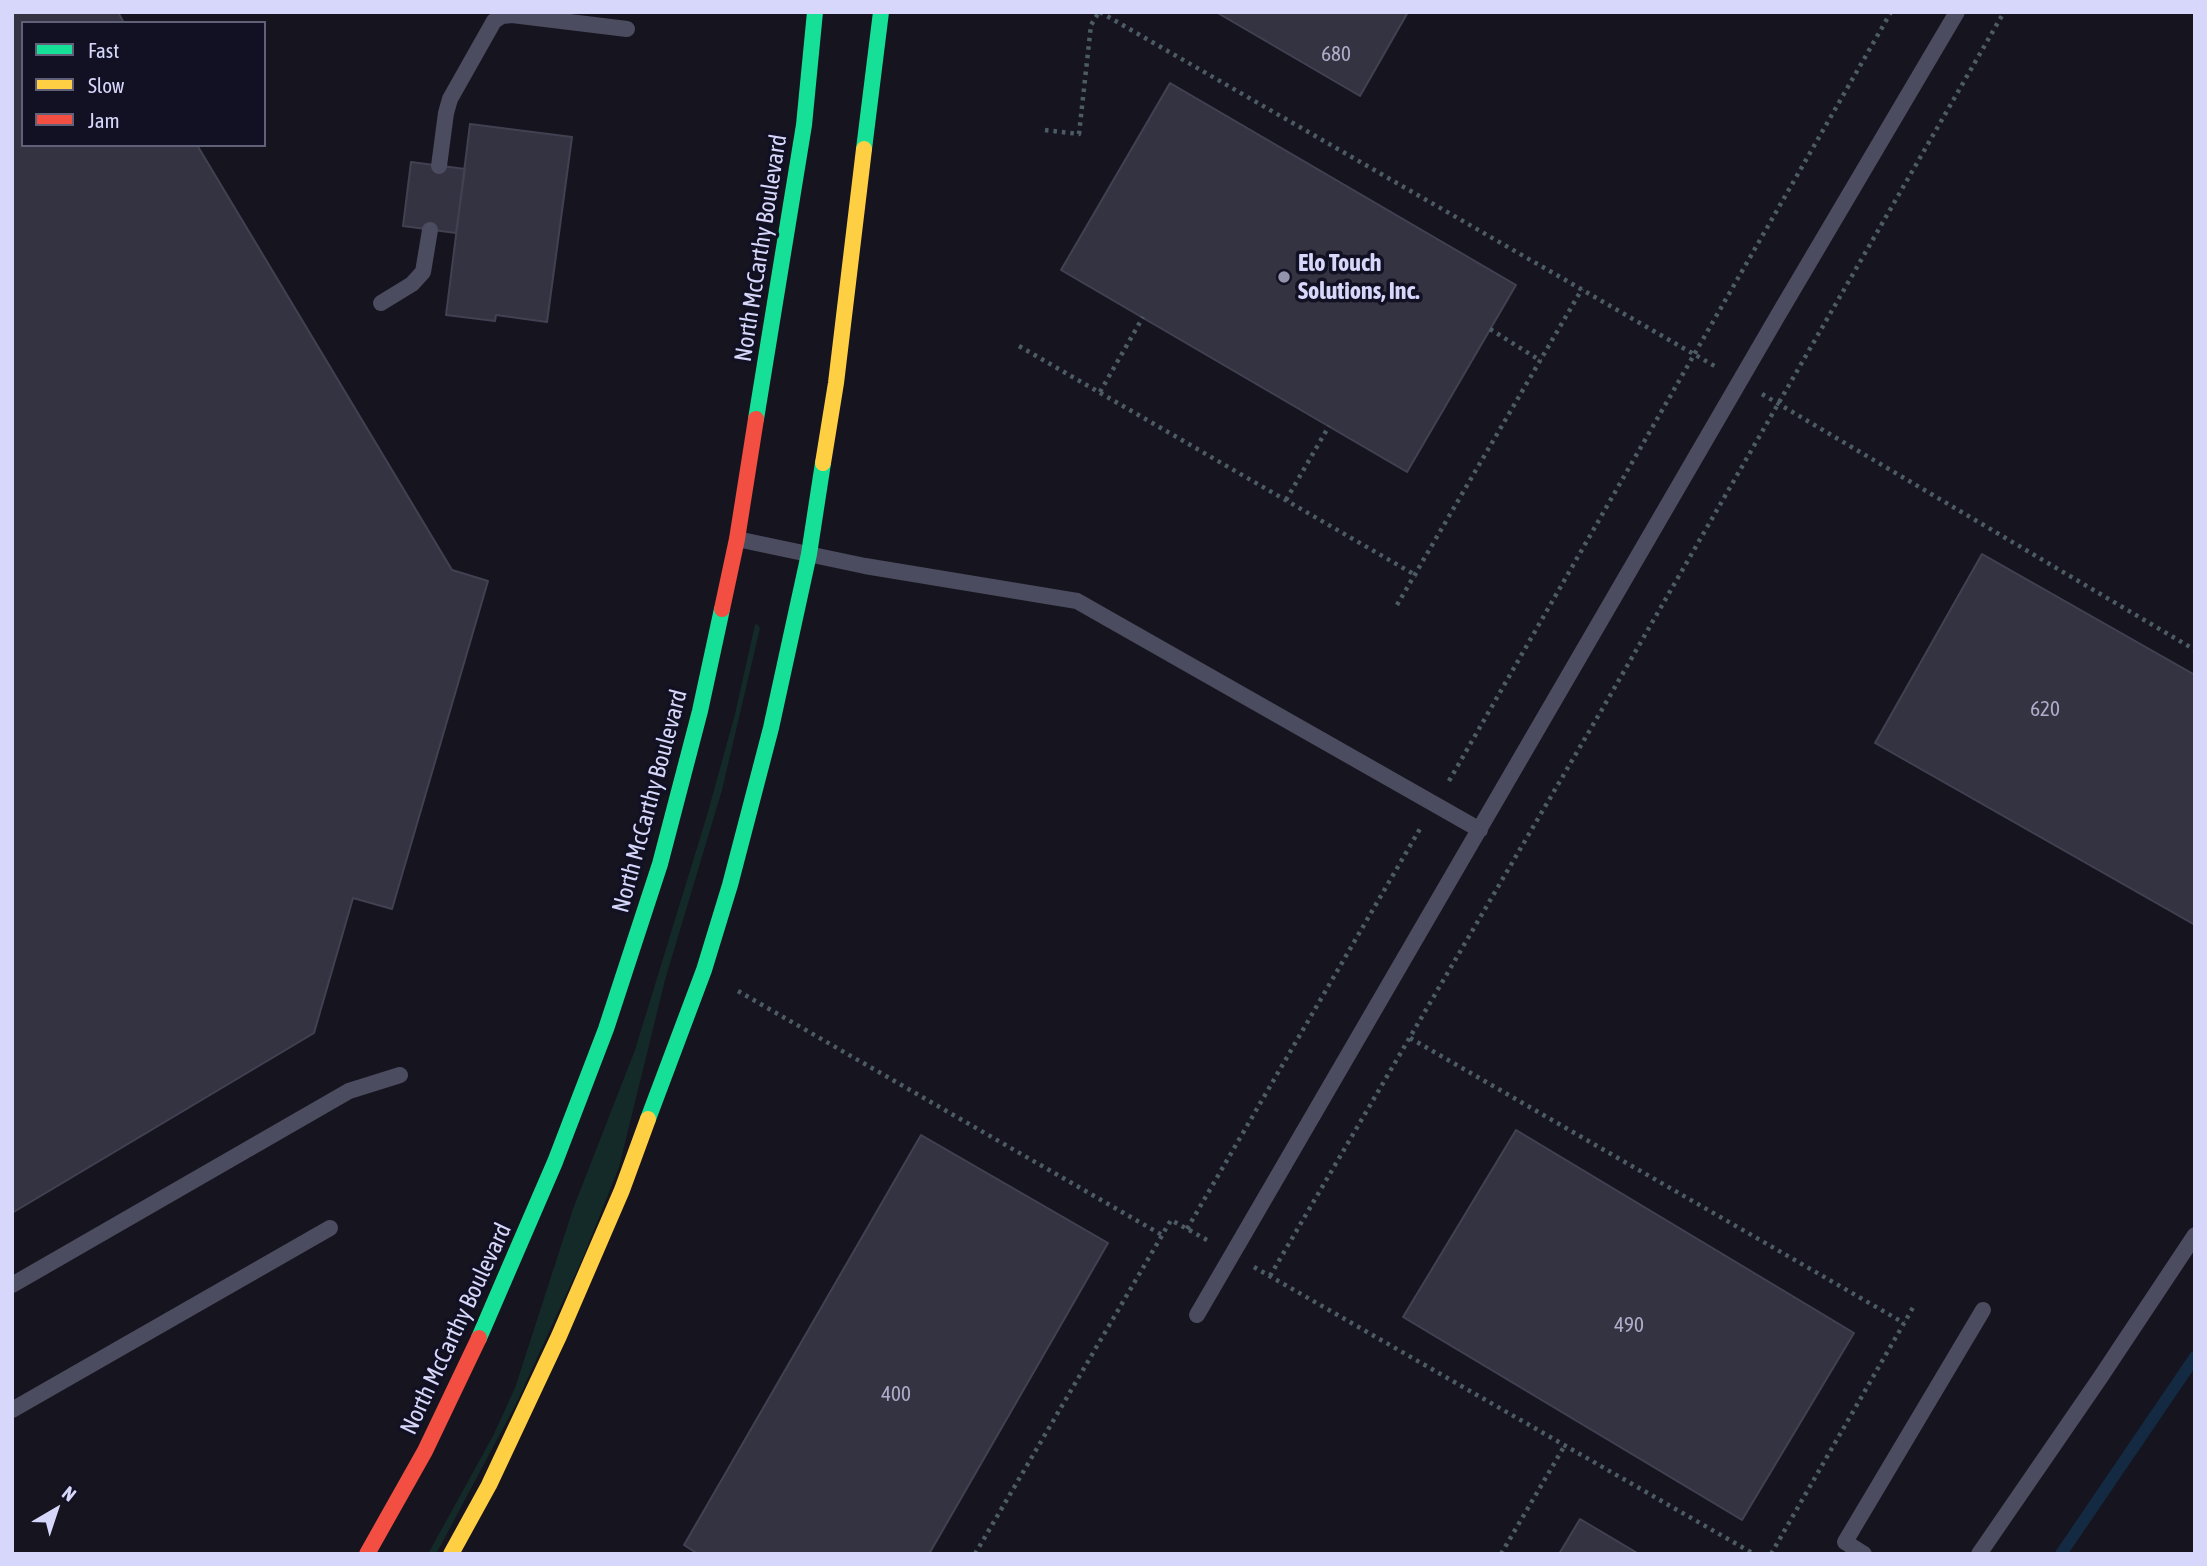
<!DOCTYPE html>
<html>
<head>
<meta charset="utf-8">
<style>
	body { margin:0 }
	#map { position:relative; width:2207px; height:1566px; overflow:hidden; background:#16151f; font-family:"Asap Condensed",sans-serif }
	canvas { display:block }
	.frame { position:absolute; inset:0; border:14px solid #d7d7fb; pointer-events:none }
	.legend { position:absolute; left:21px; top:21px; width:245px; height:126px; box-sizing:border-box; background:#121123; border:2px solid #616079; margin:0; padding:9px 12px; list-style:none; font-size:21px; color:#d7d7fb }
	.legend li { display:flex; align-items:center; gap:14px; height:35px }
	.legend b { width:35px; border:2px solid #616079 }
	.north { position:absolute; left:21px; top:1475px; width:70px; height:70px; -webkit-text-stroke:5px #121123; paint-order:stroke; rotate:39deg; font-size:19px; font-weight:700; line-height:28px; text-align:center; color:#d7d7fb }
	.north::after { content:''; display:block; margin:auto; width:24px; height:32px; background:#d7d7fb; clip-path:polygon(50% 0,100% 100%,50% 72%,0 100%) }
</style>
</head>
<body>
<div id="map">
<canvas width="2207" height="1566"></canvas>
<div class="frame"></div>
<ul class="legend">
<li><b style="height:9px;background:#16e098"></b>Fast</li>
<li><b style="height:9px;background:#ffcf43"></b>Slow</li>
<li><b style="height:9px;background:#f24e42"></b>Jam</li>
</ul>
<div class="north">N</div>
</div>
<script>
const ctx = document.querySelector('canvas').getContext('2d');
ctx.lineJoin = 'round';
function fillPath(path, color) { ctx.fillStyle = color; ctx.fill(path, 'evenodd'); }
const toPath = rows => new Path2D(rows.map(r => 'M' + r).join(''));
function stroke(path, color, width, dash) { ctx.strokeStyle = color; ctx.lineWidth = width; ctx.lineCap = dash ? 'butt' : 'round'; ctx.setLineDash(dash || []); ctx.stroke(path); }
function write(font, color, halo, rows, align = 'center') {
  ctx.font = font + ' "Asap Condensed",sans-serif'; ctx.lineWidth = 7; ctx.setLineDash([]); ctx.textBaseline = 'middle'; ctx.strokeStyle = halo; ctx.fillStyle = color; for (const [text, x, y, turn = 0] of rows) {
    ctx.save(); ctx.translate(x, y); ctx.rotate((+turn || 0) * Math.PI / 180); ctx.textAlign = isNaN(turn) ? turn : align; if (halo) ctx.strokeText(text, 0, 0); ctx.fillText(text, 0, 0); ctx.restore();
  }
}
const green = toPath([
	[757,624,760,628,722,790,665,980,619,1167,584,1255,516,1404,436,1554,428,1554,493,1436,515,1388,573,1209,635,1050,708,812,735,714,755,625]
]);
const stream = toPath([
	[2061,1554,2195,1357]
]);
const building = toPath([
	[12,12,118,12,124,23,23,23,23,145,197,145,452,570,488,581,392,909,353,898,314,1033,12,1213,12,12],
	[1216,12,1408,12,1360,96,1216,12],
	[1170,83,1516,285,1407,472,1061,270,1170,83],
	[470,124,572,137,547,322,496,315,495,321,446,315,470,124],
	[411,162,465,169,456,233,403,226,411,162],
	[1982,554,2195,675,2195,925,1875,743,1982,554],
	[1516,1130,1854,1333,1742,1520,1403,1317,1516,1130],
	[921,1135,1108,1243,929,1554,698,1554,684,1545,921,1135],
	[1580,1519,1639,1554,1559,1554,1580,1519]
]);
const path = toPath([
	[1100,12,1718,368],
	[1045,130,1079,134,1091,25,1099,12],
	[1490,329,1541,361],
	[1019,346,1417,576],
	[1100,392,1143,317],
	[1762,394,2195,650],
	[1286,500,1329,426],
	[1397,605,1582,289],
	[1449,781,1891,12],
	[738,991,1162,1235],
	[1410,1038,1904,1323],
	[1187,1229,1421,827],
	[1254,1267,1754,1554],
	[1270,1276,1604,706,2004,12],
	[975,1554,1171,1220,1207,1240],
	[1501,1554,1565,1445],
	[1771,1554,1915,1304]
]);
const lane = toPath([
	[439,166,446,113,450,99,494,21,502,16,512,15,627,29],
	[381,303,412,284,423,272,430,230],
	[737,539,865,566,1077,601,1480,830],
	[12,1285,349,1091,400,1075],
	[1197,1315,1777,317,1957,12],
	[12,1410,330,1228],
	[1864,1554,1845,1542,1983,1310],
	[1979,1554,2100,1378,2195,1235]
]);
const fast = toPath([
	[864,149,881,12],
	[756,419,804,125,815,12],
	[648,1119,704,970,730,885,771,728,809,554,823,463],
	[479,1338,555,1162,606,1029,660,864,700,711,722,609]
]);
const slow = toPath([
	[823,463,836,383,864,149],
	[451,1554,489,1485,559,1336,622,1190,648,1119]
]);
const jam = toPath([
	[722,609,737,539,756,419],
	[367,1554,425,1451,479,1338]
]);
const markers = [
	[1284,277,7,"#9393ae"]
];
const numberNames = [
	["680",1336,54],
	["620",2045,709],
	["490",1629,1325],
	["400",896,1394]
];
const streetNames = [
	["North McCarthy Boulevard",761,248,-81],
	["North McCarthy Boulevard",650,801,-75],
	["North McCarthy Boulevard",456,1329,-65]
];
const poiNames = [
	["Elo Touch",1298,263],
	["Solutions, Inc.",1298,291]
];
fillPath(green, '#142a28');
stroke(stream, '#132a42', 12);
fillPath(building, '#343341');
stroke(building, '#424152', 2);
stroke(path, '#4c5b64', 4.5, [3.5, 5]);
stroke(lane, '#4b4c5f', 16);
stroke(fast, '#16e098', 16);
stroke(slow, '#ffcf43', 16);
stroke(jam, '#f24e42', 16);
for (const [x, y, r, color] of markers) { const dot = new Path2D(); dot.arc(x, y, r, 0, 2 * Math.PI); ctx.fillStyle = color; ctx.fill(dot); stroke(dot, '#121123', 2.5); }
write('21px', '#aeaecc', null, numberNames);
write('24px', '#d7d7fb', '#121123', streetNames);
write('bold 24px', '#d7d7fb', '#121123', poiNames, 'left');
</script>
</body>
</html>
